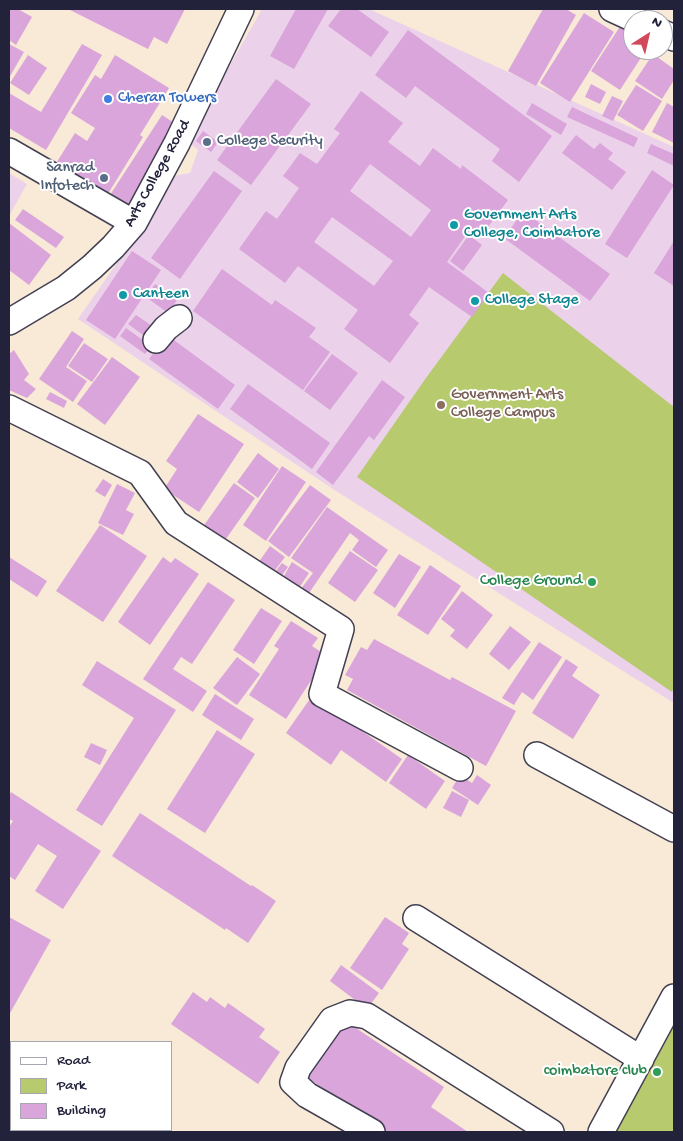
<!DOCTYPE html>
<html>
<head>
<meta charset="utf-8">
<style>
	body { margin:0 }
	#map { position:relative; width:683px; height:1141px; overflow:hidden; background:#f8ead7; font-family:"Gochi Hand",sans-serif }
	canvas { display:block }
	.frame { position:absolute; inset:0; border:10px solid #22223b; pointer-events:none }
	.legend { position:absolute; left:10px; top:1041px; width:162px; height:90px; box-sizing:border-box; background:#fff; border:1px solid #a7a7b1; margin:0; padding:6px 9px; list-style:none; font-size:15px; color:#22223b }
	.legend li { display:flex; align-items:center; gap:10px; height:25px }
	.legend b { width:25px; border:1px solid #a7a7b1 }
	.north { position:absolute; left:623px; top:10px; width:50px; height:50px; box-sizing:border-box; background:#fff; border:1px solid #a7a7b1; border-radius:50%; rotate:35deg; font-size:14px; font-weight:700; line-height:20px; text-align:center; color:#22223b }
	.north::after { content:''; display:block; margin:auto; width:18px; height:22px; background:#d1495b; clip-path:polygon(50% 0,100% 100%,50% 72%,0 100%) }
</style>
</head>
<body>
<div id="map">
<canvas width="683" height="1141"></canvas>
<div class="frame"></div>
<ul class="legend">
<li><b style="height:6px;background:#fff"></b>Road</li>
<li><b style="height:14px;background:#b7ca6d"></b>Park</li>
<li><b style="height:14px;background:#daa5da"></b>Building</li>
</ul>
<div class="north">N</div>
</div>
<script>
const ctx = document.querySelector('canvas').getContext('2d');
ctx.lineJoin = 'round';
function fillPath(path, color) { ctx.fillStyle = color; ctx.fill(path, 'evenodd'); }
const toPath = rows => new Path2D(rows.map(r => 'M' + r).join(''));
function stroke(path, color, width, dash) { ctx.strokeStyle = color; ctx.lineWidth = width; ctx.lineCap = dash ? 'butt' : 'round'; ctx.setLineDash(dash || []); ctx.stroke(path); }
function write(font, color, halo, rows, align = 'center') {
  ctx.font = font + ' "Gochi Hand",sans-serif'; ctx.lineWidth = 4; ctx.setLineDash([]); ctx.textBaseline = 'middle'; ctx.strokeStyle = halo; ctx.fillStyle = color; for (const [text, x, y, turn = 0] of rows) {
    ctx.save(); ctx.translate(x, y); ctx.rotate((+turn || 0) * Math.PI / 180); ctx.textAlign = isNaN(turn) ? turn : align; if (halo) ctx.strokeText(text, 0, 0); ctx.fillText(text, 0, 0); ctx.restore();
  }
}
const built = toPath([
	[262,9,369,9,674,147,674,703,336,491,78,319,126,250,141,234,150,219,163,197,167,183,172,176,190,173,198,150,187,141],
	[9,173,27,184,9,216]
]);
const green = toPath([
	[503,273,674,407,674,687,672,692,357,477,426,378],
	[674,1011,674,1132,606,1132]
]);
const building = toPath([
	[9,9,18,9,32,17,16,45,9,40],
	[68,9,185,9,167,44,154,37,148,49],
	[296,9,328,9,294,69,270,56],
	[341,9,357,9,389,32,371,57,328,26],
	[543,9,566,9,576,15,536,86,508,71],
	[584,13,614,32,570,102,540,83],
	[621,25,633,32,633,50,646,50,620,90,591,71],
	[408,30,552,136,519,182,492,161,500,149,415,86,406,98,375,75],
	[9,44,24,52,9,78],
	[82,44,102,55,46,150,9,128,9,93,41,112],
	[653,54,674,69,674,80,662,99,635,81],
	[28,55,47,68,29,95,10,83],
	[115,55,169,88,140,135,143,137,106,197,55,165,75,133,87,141,95,128,71,113,95,75,101,79],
	[276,79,311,104,251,185,217,160],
	[591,84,606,92,600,104,585,97],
	[636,85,662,101,643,131,617,115],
	[361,91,403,123,388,142,420,166,433,148,461,169,462,165,508,200,479,239,468,232,447,262,489,293,472,317,429,287,409,315,419,323,390,363,344,329,358,310,298,266,285,283,239,249,266,211,277,219,299,188,283,176,300,153,317,164,340,133,334,129],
	[370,164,431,210,411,237,350,191],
	[332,217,393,261,374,286,314,242],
	[612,96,623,101,613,121,602,116],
	[532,103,567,124,561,135,526,114],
	[667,103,674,107,674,143,652,132],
	[572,107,638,138,634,147,567,117],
	[162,115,179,126,125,210,108,198],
	[203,131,218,142,211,152,196,141],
	[576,135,594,149,600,143,613,153,608,159,626,172,612,190,562,153],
	[651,144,674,154,674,166,647,153],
	[652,170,674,185,627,258,605,244],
	[214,171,242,191,180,279,151,258],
	[23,209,64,237,56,248,15,220],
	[523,211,610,274,590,301,504,238],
	[9,223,51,255,29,285,9,270],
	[469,235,482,245,463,271,450,261],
	[674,241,674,286,654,273],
	[132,251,161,270,115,339,86,320],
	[222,269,272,305,275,300,316,328,309,337,330,352,303,390,193,311],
	[155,284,177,300,168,313,146,297],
	[136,315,158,330,150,340,128,324],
	[126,328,151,346,145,354,120,336],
	[72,331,84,339,66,367,87,381,73,402,39,379],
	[167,335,235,385,218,409,149,359],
	[84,343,108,359,92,382,68,366],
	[14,350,29,374,24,380,36,389,27,398,9,390,9,354],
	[332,354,358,373,330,410,304,391],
	[112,357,140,377,105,425,77,404],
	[382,380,405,397,374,440,369,436,333,485,316,472],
	[248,384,330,443,312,469,230,409],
	[50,392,67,401,64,408,46,399],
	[198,414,244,444,199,512,164,489,177,469,166,461],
	[258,453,279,469,258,498,237,482],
	[282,466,306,482,266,541,243,525],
	[103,479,112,485,105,497,95,491],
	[234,483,255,498,223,543,202,528],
	[117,484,135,493,126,510,134,514,123,535,98,523],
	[310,485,331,500,289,557,268,541],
	[327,507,388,550,376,567,352,550,359,540,350,533,307,596,300,590,313,573,291,558],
	[100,525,147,556,103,622,56,591],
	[270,546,285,557,270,577,256,566],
	[350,551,378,570,355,602,328,583],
	[399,554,421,567,395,608,373,593],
	[9,557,47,581,37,597,9,579],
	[163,557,171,563,175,558,199,574,150,645,118,622],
	[292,562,309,573,297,591,281,581],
	[282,563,288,567,278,581,272,576],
	[430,565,461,586,428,635,397,615],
	[208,582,235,600,192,664,181,657,173,669,207,691,193,712,143,679],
	[462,591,493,615,467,649,450,636,455,630,441,619],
	[261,608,282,621,254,664,233,650],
	[291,621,318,638,312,646,327,656,286,719,249,695,279,649,274,646],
	[510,626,531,642,509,670,489,654],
	[374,639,450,680,452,677,516,711,486,766,347,690,353,679,345,675,361,647,367,650],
	[539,642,562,657,533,700,522,692,514,705,502,698],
	[237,657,260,674,237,705,213,688],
	[566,659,578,667,572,676,600,695,573,739,532,713],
	[97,661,176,710,102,826,76,810,134,718,82,685],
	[215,694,254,719,241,740,202,715],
	[312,696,402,759,386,782,341,750,331,765,286,733],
	[217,730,255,754,205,833,167,809],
	[91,743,107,750,100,765,84,757],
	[408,755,445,781,426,809,389,783],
	[460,775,472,783,477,775,491,785,478,805,452,788],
	[452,791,469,800,461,817,443,808],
	[11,792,101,851,63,909,35,891,57,856,38,844,15,880,9,876,9,827,13,821,9,819,9,796],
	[140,813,251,886,252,885,276,901,248,943,226,928,225,930,112,856],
	[9,917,51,940,9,1015],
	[385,917,409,933,402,944,409,949,382,990,350,968],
	[341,965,379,993,367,1009,330,981],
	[193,992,207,1002,210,997,225,1008,228,1003,265,1029,259,1037,280,1052,258,1084,171,1024],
	[344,1020,444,1087,431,1107,468,1132,385,1132,383,1131,384,1129,306,1077]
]);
const minor = toPath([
	[612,9,636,20],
	[663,33,674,38],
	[9,151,134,223],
	[9,322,66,288,92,267,113,247,134,223,177,143,241,9],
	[156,340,166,328,179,318],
	[9,408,140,473,176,523,341,629,322,694,460,768],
	[537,755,674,829],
	[416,918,641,1059],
	[372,1132,307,1095,293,1082,298,1068,332,1020,350,1013,367,1016,551,1132],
	[601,1132,674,997]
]);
const markers = [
	[108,99,5,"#3f7fe0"],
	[207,142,5,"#5c6f8a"],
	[104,178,5,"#5c6f8a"],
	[454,225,5,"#0f9aa8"],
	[123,295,5,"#0f9aa8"],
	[475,301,5,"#0f9aa8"],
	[441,405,5,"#8d6e63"],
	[592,582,5,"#2e9e5b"],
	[657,1072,5,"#2e9e5b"]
];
const shopNames = [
	["Cheran Towers",118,99]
];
const serviceNames = [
	["College Security",217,142],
	["Sanrad",94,169,"right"],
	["Infotech",94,187,"right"]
];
const streetNames = [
	["Arts College Road",158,174,-61]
];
const cultureNames = [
	["Government Arts",464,216],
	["College, Coimbatore",464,234],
	["Canteen",133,295],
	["College Stage",485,301]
];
const educationNames = [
	["Government Arts",451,396],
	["College Campus",451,414]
];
const leisureNames = [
	["College Ground",582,582],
	["coimbatore club",647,1072]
];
fillPath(built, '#ecd1ea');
fillPath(green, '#b7ca6d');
fillPath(building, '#daa5da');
stroke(minor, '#424052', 28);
stroke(minor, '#fff', 25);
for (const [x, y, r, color] of markers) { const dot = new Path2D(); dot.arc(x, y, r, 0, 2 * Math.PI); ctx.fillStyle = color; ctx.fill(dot); stroke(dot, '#fff', 2); }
write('16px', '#366cbe', '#fff', shopNames, 'left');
write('16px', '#4e5e75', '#fff', serviceNames, 'left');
write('16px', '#22223b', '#fff', streetNames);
write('16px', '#0d838f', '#fff', cultureNames, 'left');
write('16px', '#785e54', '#fff', educationNames, 'left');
write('16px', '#27864d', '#fff', leisureNames, 'right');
</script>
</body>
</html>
